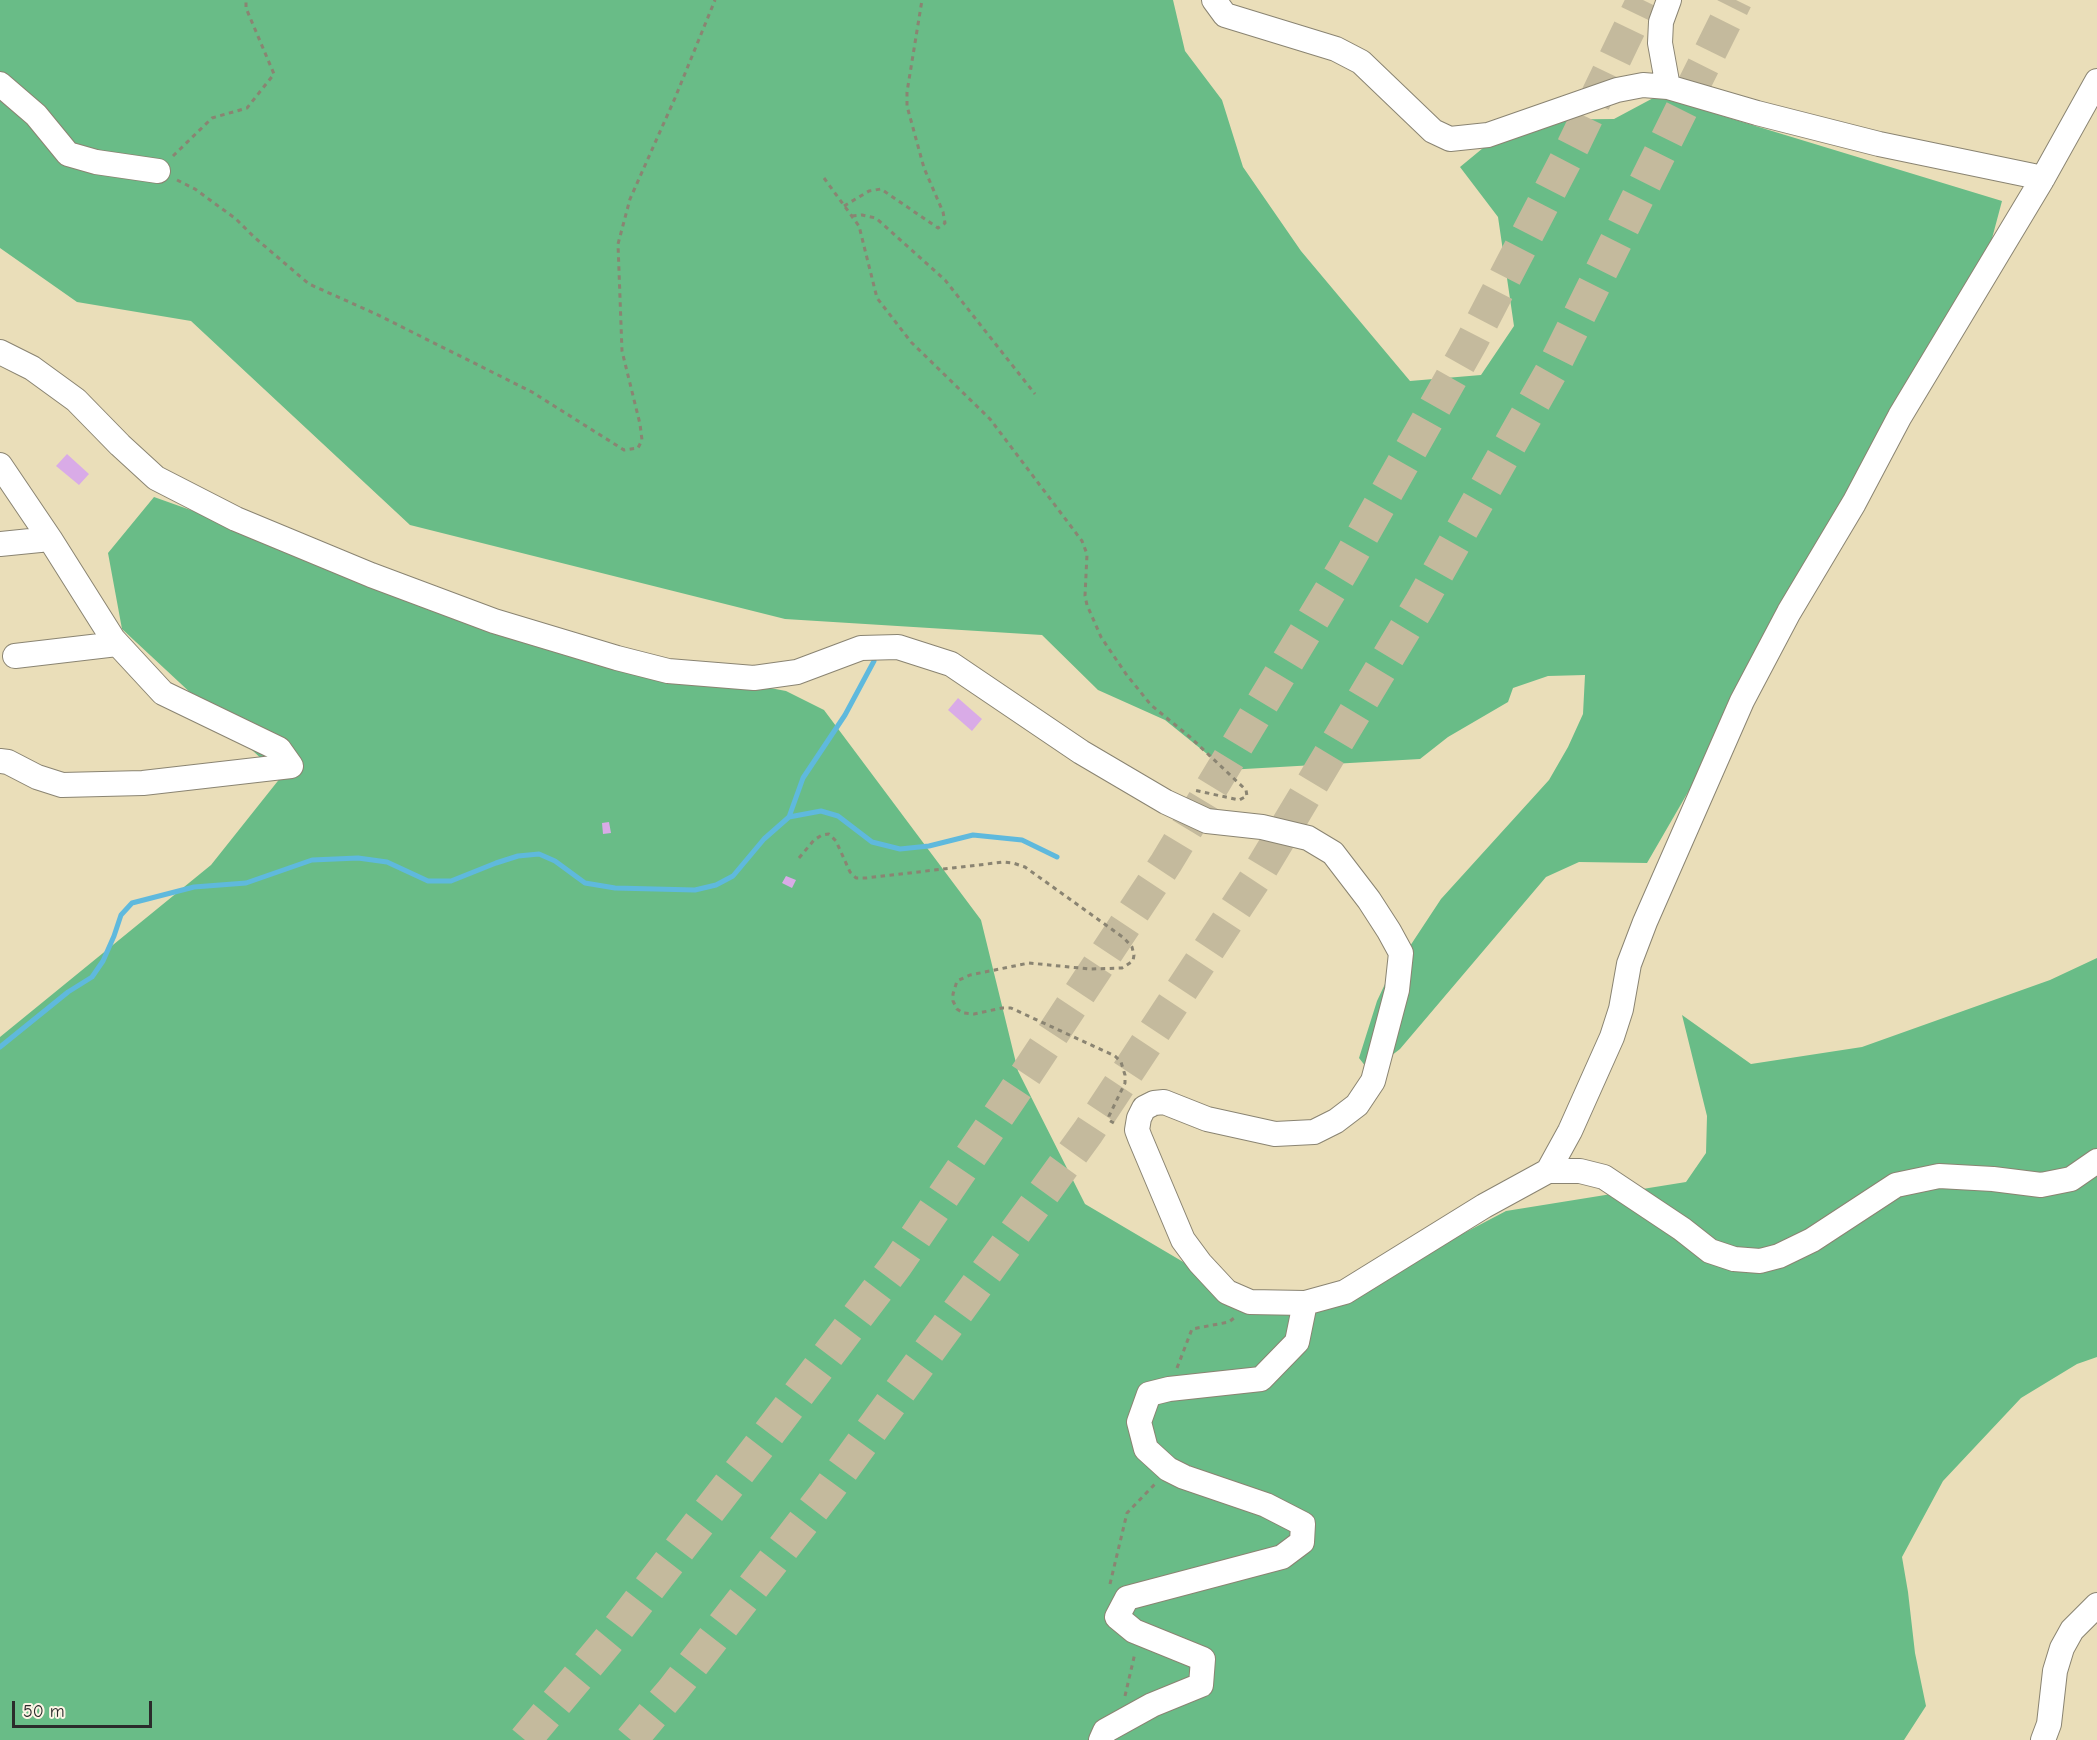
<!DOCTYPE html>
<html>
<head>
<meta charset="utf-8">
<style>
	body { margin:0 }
	#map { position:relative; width:2097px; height:1740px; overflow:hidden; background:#eadeb9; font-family:"Comic Neue",sans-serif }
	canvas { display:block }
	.scale { position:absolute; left:12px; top:1701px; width:140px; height:27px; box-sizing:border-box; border:3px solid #2b2b2b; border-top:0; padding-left:8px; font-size:18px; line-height:21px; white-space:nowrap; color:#2b2b2b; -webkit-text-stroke:4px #fcf5e5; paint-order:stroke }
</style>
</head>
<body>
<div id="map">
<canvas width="2097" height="1740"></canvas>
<div class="scale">50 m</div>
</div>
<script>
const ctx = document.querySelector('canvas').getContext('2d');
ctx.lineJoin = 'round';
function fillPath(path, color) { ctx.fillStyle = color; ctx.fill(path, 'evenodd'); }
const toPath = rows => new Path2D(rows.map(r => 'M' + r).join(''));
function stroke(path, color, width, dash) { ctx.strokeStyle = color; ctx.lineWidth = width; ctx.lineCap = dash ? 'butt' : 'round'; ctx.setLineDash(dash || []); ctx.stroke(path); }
const forest = toPath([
	[0,0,1173,0,1185,51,1222,100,1243,167,1301,251,1410,381,1481,375,1514,326,1498,217,1460,167,1517,120,1614,119,1657,96,2002,201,1978,291,1647,863,1579,862,1546,877,1400,1049,1370,1072,1359,1058,1377,1001,1385,984,1441,899,1549,780,1568,747,1583,714,1585,675,1548,676,1513,688,1508,702,1448,737,1420,759,1227,770,1165,720,1098,690,1042,635,785,619,410,525,191,321,77,302,0,248],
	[154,497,601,656,786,691,824,710,981,920,1018,1071,1085,1204,1207,1276,1277,1297,1348,1294,1506,1211,1686,1182,1706,1153,1707,1116,1682,1015,1751,1064,1862,1047,2050,980,2097,958,2097,1357,2077,1364,2021,1398,1943,1481,1902,1557,1908,1592,1915,1653,1926,1706,1904,1740,0,1740,0,1037,211,865,281,777,122,629,108,553]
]);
const stream = toPath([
	[789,817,821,811,838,816,872,842,900,849,929,846,973,835,1022,840,1057,857],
	[0,1047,68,992,92,977,103,961,114,936,121,915,132,903,194,887,246,883,312,860,358,858,387,862,428,881,451,881,496,863,518,856,539,854,555,861,585,883,615,888,695,890,716,885,733,876,764,839,789,817,803,778,845,715,874,661]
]);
const building = toPath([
	[67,454,89,474,79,485,56,466],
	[958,698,982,719,972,731,948,710],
	[609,822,611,833,603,834,602,823],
	[786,876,796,880,792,888,782,883]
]);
const highwayTunnel = toPath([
	[525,1740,612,1636,760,1445,897,1264,1013,1094,1166,863,1344,568,1472,341,1573,146,1643,0],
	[631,1740,673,1690,825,1494,1088,1132,1255,879,1420,604,1552,370,1736,0]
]);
const path = toPath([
	[173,156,212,118,247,108,274,74,246,8,246,0],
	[824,178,859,226,877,298,911,342,990,419,1082,541,1087,554,1085,596,1087,605,1101,637,1126,674,1151,705,1190,737,1246,790,1247,796,1239,800,1194,790],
	[177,180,195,189,236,219,254,237,309,284,376,314,532,392,624,450,638,448,642,440,640,424,622,351,618,244,630,199,675,98,715,0],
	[844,206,869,191,881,189,938,228,945,223,943,212,924,168,907,106,907,92,922,0],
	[852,216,862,215,876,218,945,280,1035,394],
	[799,858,814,840,822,835,829,834,836,841,850,872,856,878,866,878,1004,862,1013,863,1025,867,1124,938,1132,947,1134,955,1133,961,1122,968,1090,969,1029,963,970,975,957,981,953,994,953,1001,957,1009,963,1013,974,1014,1002,1008,1011,1008,1115,1056,1121,1062,1125,1075,1125,1083,1109,1116,1109,1120,1117,1125],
	[1177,1368,1192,1329,1229,1322,1234,1318],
	[1110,1584,1127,1513,1155,1484],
	[1125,1696,1135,1653]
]);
const minor = toPath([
	[1214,0,1225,15,1336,49,1361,62,1433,131,1450,139,1488,135,1617,90,1643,85,1668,87,1757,113,1879,144,2043,178],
	[0,84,36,115,68,154,96,162,158,171],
	[1668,87,1660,43,1661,22,1669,0],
	[0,352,32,368,76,400,120,445,156,478,236,519,371,575,494,621,617,658,668,671,754,678,797,672,861,648,898,647,951,664,1081,752,1166,802,1207,821,1262,827,1308,838,1333,853,1369,900,1389,931,1401,953,1397,990,1373,1081,1357,1105,1336,1121,1314,1132,1275,1134,1207,1119,1164,1102,1154,1103,1144,1108,1139,1118,1137,1130,1140,1138,1183,1240,1200,1263,1227,1292,1250,1302,1305,1303,1345,1292,1484,1206,1548,1171,1580,1171,1604,1177,1682,1229,1710,1251,1734,1259,1760,1261,1779,1256,1812,1240,1896,1185,1939,1176,1993,1179,2041,1185,2071,1179,2097,1161],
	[0,465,50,539,113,639,163,693,279,749,291,766,143,783,62,785,37,777,8,762,0,761],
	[0,544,50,539],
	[15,656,117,644],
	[1548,1171,1570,1131,1612,1037,1621,1009,1629,964,1645,922,1742,701,1789,612,1854,503,1900,416,2043,178,2097,81],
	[1101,1740,1105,1731,1152,1705,1201,1685,1203,1659,1134,1631,1117,1617,1127,1598,1282,1557,1302,1542,1303,1524,1266,1505,1184,1477,1168,1469,1146,1449,1139,1422,1149,1394,1169,1389,1261,1379,1297,1342,1305,1303],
	[2043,1740,2049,1724,2055,1671,2062,1648,2072,1630,2097,1605]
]);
fillPath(forest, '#69bc87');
stroke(stream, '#5fb9dd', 5);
fillPath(building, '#d9abe7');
stroke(highwayTunnel, '#c4ba9d', 33, [33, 16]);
stroke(minor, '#8a8472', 26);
stroke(path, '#8a8472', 3, [4.5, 4.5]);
stroke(minor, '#fff', 24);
</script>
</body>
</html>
